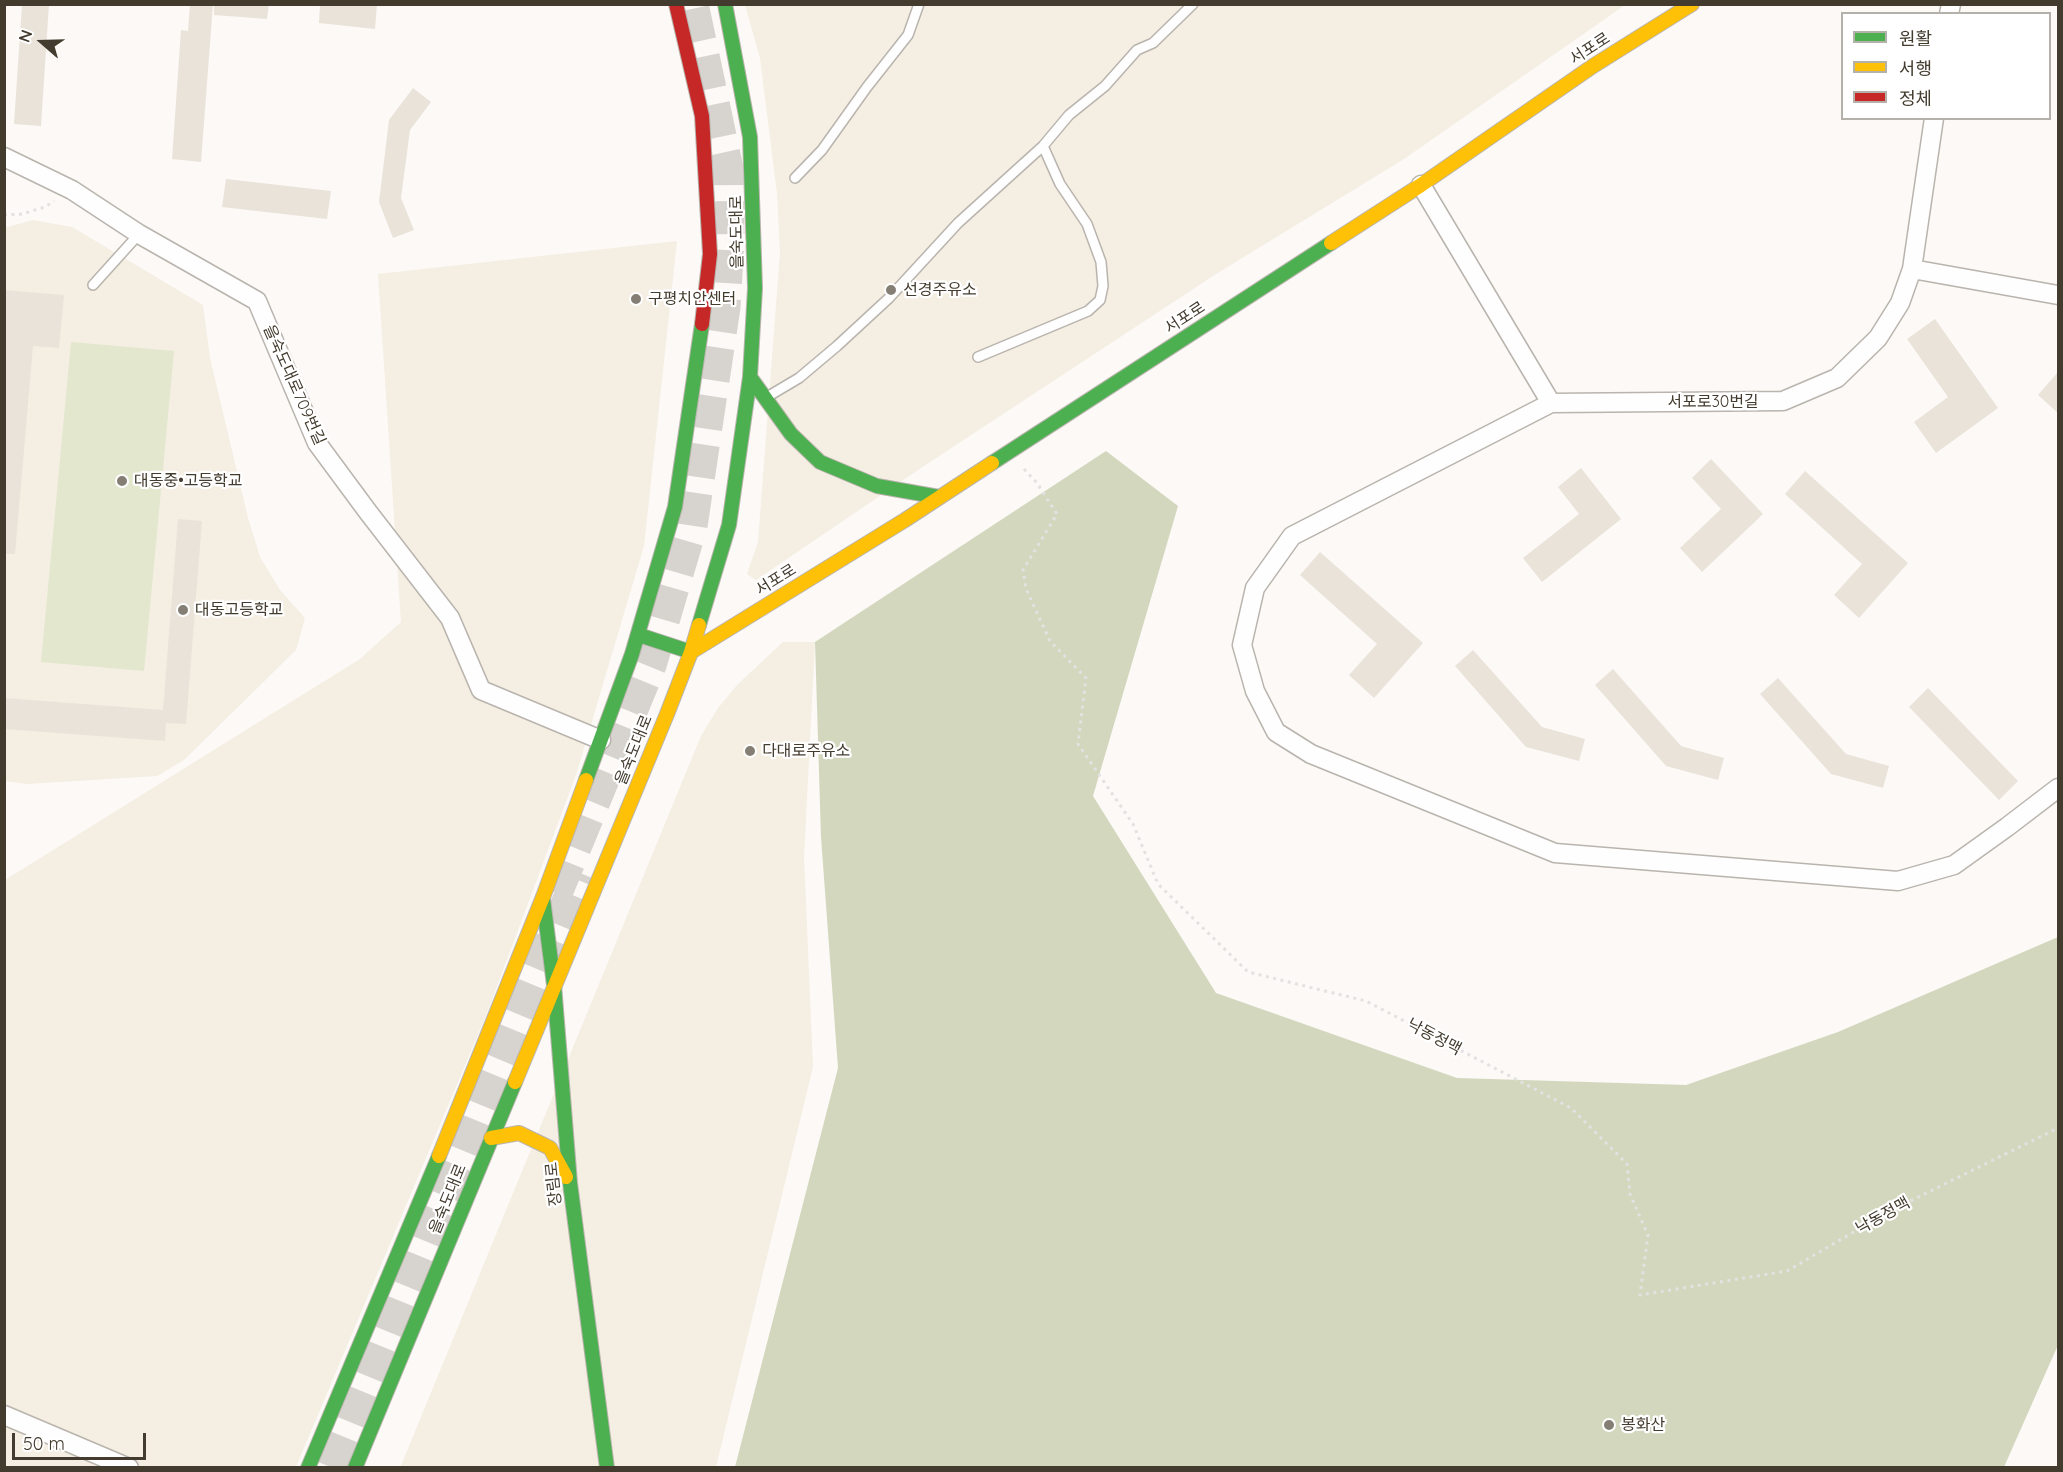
<!DOCTYPE html>
<html>
<head>
<meta charset="utf-8">
<style>
	body { margin:0 }
	#map { position:relative; width:2063px; height:1472px; overflow:hidden; background:#fcf9f6; font-family:Quicksand,"Noto Sans KR",sans-serif }
	canvas { display:block }
	.frame { position:absolute; inset:0; border:6px solid #433b2e; pointer-events:none }
	.legend { position:absolute; left:1841px; top:12px; width:210px; height:108px; box-sizing:border-box; background:#fff; border:2px solid #b4b1ab; margin:0; padding:8px 10px; list-style:none; font-size:18px; color:#433b2e }
	.legend li { display:flex; align-items:center; gap:12px; height:30px }
	.legend b { width:30px; border:2px solid #b4b1ab }
	.north { position:absolute; left:12px; top:12px; width:60px; height:60px; -webkit-text-stroke:4px #fff; paint-order:stroke; rotate:290deg; font-size:16px; font-weight:700; line-height:24px; text-align:center; color:#433b2e }
	.north::after { content:''; display:block; margin:auto; width:21px; height:27px; background:#433b2e; clip-path:polygon(50% 0,100% 100%,50% 72%,0 100%) }
	.scale { position:absolute; left:12px; top:1433px; width:134px; height:27px; box-sizing:border-box; border:3px solid #433b2e; border-top:0; padding-left:8px; font-size:18px; line-height:21px; white-space:nowrap; color:#433b2e; -webkit-text-stroke:4px #fff; paint-order:stroke }
</style>
</head>
<body>
<div id="map">
<canvas width="2063" height="1472"></canvas>
<div class="frame"></div>
<ul class="legend">
<li><b style="height:8px;background:#4caf50"></b>원활</li>
<li><b style="height:8px;background:#ffc107"></b>서행</li>
<li><b style="height:8px;background:#c62828"></b>정체</li>
</ul>
<div class="north">N</div>
<div class="scale">50 m</div>
</div>
<script>
const ctx = document.querySelector('canvas').getContext('2d');
ctx.lineJoin = 'round';
function fillPath(path, color) { ctx.fillStyle = color; ctx.fill(path, 'evenodd'); }
const toPath = rows => new Path2D(rows.map(r => 'M' + r).join(''));
function stroke(path, color, width, dash) { ctx.strokeStyle = color; ctx.lineWidth = width; ctx.lineCap = dash ? 'butt' : 'round'; ctx.setLineDash(dash || []); ctx.stroke(path); }
function write(font, color, halo, rows, align = 'center') {
  ctx.font = font + ' Quicksand,"Noto Sans KR",sans-serif'; ctx.lineWidth = 4.5; ctx.setLineDash([]); ctx.textBaseline = 'middle'; ctx.strokeStyle = halo; ctx.fillStyle = color; for (const [text, x, y, turn = 0] of rows) {
    ctx.save(); ctx.translate(x, y); ctx.rotate((+turn || 0) * Math.PI / 180); ctx.textAlign = isNaN(turn) ? turn : align; if (halo) ctx.strokeText(text, 0, 0); ctx.fillText(text, 0, 0); ctx.restore();
  }
}
const built = toPath([
	[745,5,1625,5,1404,159,1216,274,921,468,756,580,747,574,758,542,780,253,777,193,760,58],
	[33,220,72,227,203,305,210,358,248,518,260,557,280,590,305,618,296,650,184,760,157,776,27,784,5,781,4,228],
	[677,241,644,546,576,775,487,1013,296,1467,5,1468,5,880,360,659,401,622,378,274],
	[783,642,815,642,804,857,813,1067,716,1467,400,1468,701,736,718,708,738,684]
]);
const green = toPath([
	[71,342,174,351,144,671,41,662]
]);
const forest = toPath([
	[1106,451,1178,506,1093,796,1216,993,1457,1078,1686,1085,1838,1032,2058,937,2058,1345,2004,1467,735,1467,838,1068,821,837,815,642]
]);
const building = toPath([
	[22,4,49,4,41,126,14,124],
	[190,4,213,4,201,162,172,159,181,30,188,31],
	[214,4,269,4,267,19,214,15],
	[320,4,377,4,375,29,319,23],
	[413,88,431,102,410,130,401,198,414,230,393,238,379,202,389,120],
	[226,179,331,191,327,219,222,207],
	[4,290,64,295,59,348,33,346,15,554,4,554],
	[1935,319,1998,408,1936,453,1914,422,1948,397,1907,339],
	[2058,372,2058,413,2038,395],
	[1711,459,1763,514,1702,572,1680,548,1721,509,1692,478],
	[1581,468,1621,519,1542,582,1523,558,1579,514,1558,487],
	[1805,471,1908,563,1859,618,1834,595,1862,564,1785,494],
	[178,519,202,521,186,724,166,723,165,741,4,729,4,698,163,710],
	[1320,552,1423,643,1374,698,1349,675,1377,644,1300,575],
	[1473,650,1542,727,1585,739,1579,761,1526,747,1455,666],
	[1613,669,1681,746,1724,758,1718,780,1666,766,1595,685],
	[1778,678,1846,754,1889,766,1883,788,1831,774,1760,694],
	[1928,688,2018,781,1999,800,1909,707]
]);
const highwayTunnel = toPath([
	[556,893,650,665,691,526,724,307,728,239,727,169,692,4],
	[333,1468,580,873]
]);
const path = toPath([
	[4,215,22,214,45,207,54,201],
	[1024,469,1037,483,1057,514,1023,570,1026,589,1050,641,1086,678,1078,744,1133,824,1158,884,1248,972,1366,1001,1571,1108,1627,1164,1630,1194,1648,1235,1640,1295,1787,1271,1886,1213,2058,1128]
]);
const lane = toPath([
	[795,178,822,150,867,87,908,35,919,4],
	[93,285,139,234],
	[978,357,1088,311,1100,300,1103,286,1101,262,1087,224,1060,184,1043,146],
	[767,397,799,378,837,346,889,298,958,223,1043,146,1069,115,1105,86,1137,50,1153,43,1193,4]
]);
const street = toPath([
	[1949,14,1951,4],
	[4,157,72,190,139,234,257,301,317,443,368,512,450,618,481,690,601,740],
	[1421,185,1551,403,1783,401,1837,378,1878,338,1900,303,1912,269,1934,118],
	[1912,269,2058,295],
	[1551,403,1292,536,1255,588,1242,645,1255,691,1276,732,1311,754,1555,853,1898,881,1954,865,2007,827,2058,788],
	[4,1415,129,1468]
]);
const fast = toPath([
	[750,377,791,434,820,462,877,486,939,497],
	[992,463,1331,243],
	[699,625,729,525,750,377,755,288,750,137,725,4],
	[639,635,691,652],
	[586,780,632,654,675,507,702,324],
	[543,899,554,985,570,1183,607,1468],
	[308,1468,439,1156],
	[355,1468,515,1082]
]);
const slow = toPath([
	[1331,243,1421,185,1593,66,1692,4],
	[691,652,905,520,992,463],
	[515,1082,667,714,691,652,699,625],
	[491,1138,519,1133,550,1148,566,1177],
	[439,1156,543,897,586,780]
]);
const jam = toPath([
	[676,4,702,116,710,254,702,324]
]);
const markers = [
	[891,290,6,"#847e74"],
	[636,299,6,"#847e74"],
	[122,481,6,"#847e74"],
	[183,610,6,"#847e74"],
	[750,751,6,"#847e74"],
	[1609,1425,6,"#847e74"]
];
const streetNames = [
	["서포로",1590,49,-33],
	["을숙도대로",737,232,-91],
	["서포로",1185,318,-33],
	["을숙도대로709번길",294,385,66],
	["서포로30번길",1713,402],
	["서포로",776,580,-32],
	["을숙도대로",634,750,-68],
	["낙동정맥",1434,1037,28],
	["장림로",554,1184,-96],
	["을숙도대로",448,1199,-68],
	["낙동정맥",1883,1216,-29]
];
const poiNames = [
	["선경주유소",903,290],
	["구평치안센터",648,299],
	["대동중•고등학교",134,481],
	["대동고등학교",195,610],
	["다대로주유소",762,751],
	["봉화산",1621,1425]
];
fillPath(built, '#f4eee3');
fillPath(green, '#e3e7ce');
fillPath(forest, '#d3d7be');
fillPath(building, '#eae3da');
stroke(highwayTunnel, '#d7d3ce', 33, [33, 16]);
stroke(lane, '#b9b4ad', 12);
stroke(street, '#b9b4ad', 21);
stroke(fast, '#b9b4ad', 16);
stroke(slow, '#b9b4ad', 16);
stroke(jam, '#b9b4ad', 16);
stroke(path, '#e2e2e1', 3, [3, 4.5]);
stroke(lane, '#fffefe', 9);
stroke(street, '#fffefe', 18);
stroke(fast, '#4caf50', 14);
stroke(slow, '#ffc107', 14);
stroke(jam, '#c62828', 14);
for (const [x, y, r, color] of markers) { const dot = new Path2D(); dot.arc(x, y, r, 0, 2 * Math.PI); ctx.fillStyle = color; ctx.fill(dot); stroke(dot, '#fff', 2); }
write('16px', '#433b2e', '#fff', streetNames);
write('16px', '#433b2e', '#fff', poiNames, 'left');
</script>
</body>
</html>
